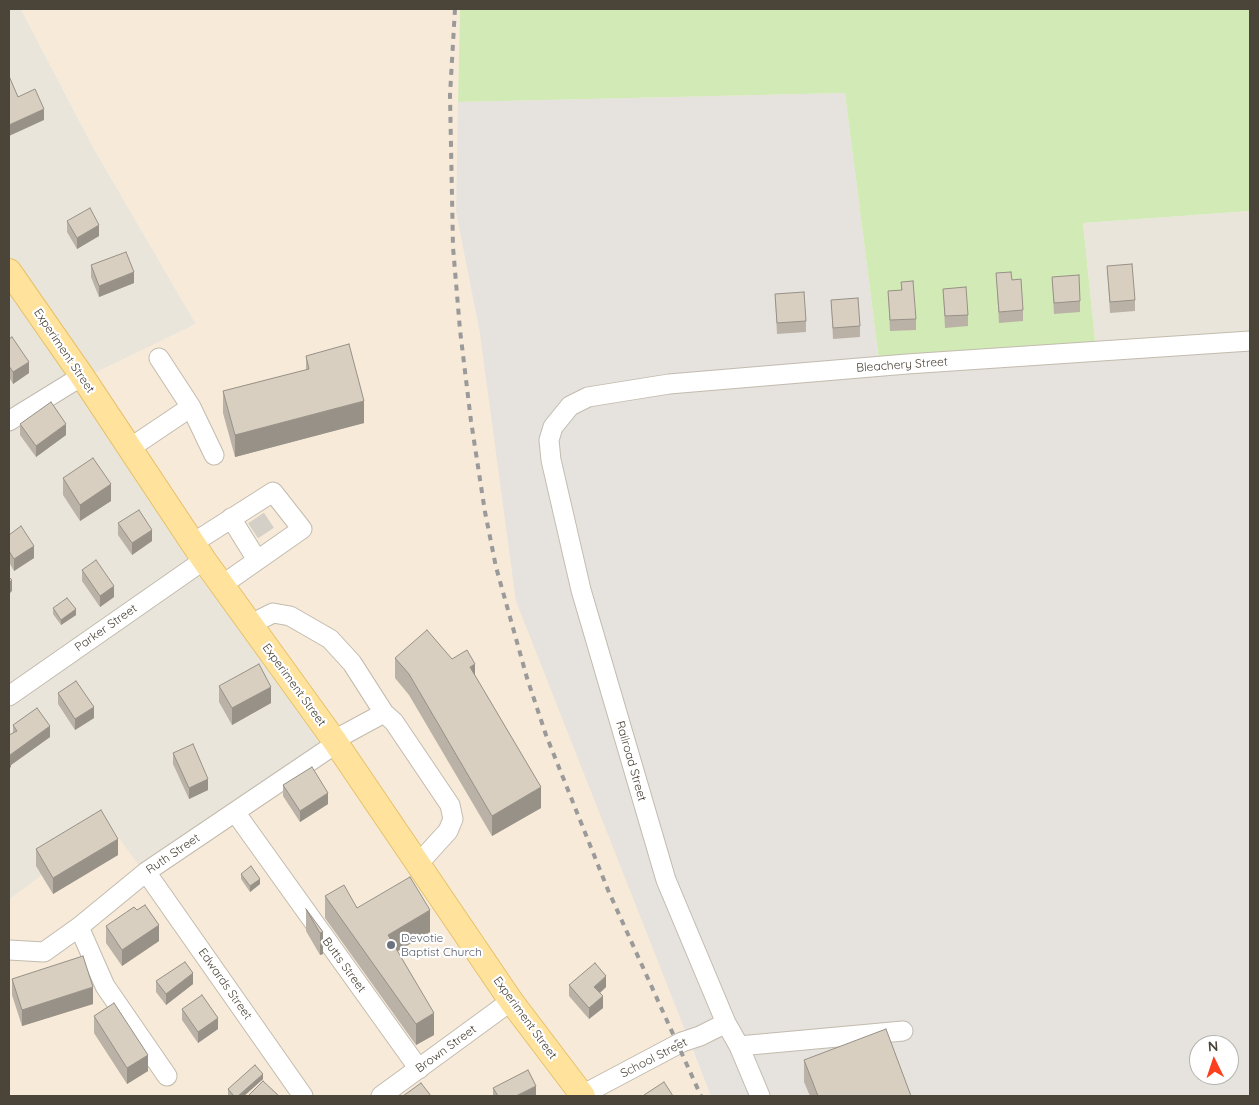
<!DOCTYPE html>
<html>
<head>
<meta charset="utf-8">
<style>
	body { margin:0 }
	#map { position:relative; width:1259px; height:1105px; overflow:hidden; background:#f6f3ec; font-family:Quicksand,sans-serif }
	canvas { display:block }
	.frame { position:absolute; inset:0; border:10px solid #4b4439; pointer-events:none }
	.north { position:absolute; left:1189px; top:1035px; width:50px; height:50px; box-sizing:border-box; background:#fff; border:1px solid #b7b4b0; border-radius:50%; rotate:356deg; font-size:14px; font-weight:700; line-height:20px; text-align:center; color:#4b4439 }
	.north::after { content:''; display:block; margin:auto; width:18px; height:22px; background:#fc3f1d; clip-path:polygon(50% 0,100% 100%,50% 72%,0 100%) }
</style>
</head>
<body>
<div id="map">
<canvas width="1259" height="1105"></canvas>
<div class="frame"></div>
<div class="north">N</div>
</div>
<script>
const ctx = document.querySelector('canvas').getContext('2d');
ctx.lineJoin = 'round';
function fillPath(path, color) { ctx.fillStyle = color; ctx.fill(path, 'evenodd'); }
const toPath = rows => new Path2D(rows.map(r => 'M' + r).join(''));
function stroke(path, color, width, dash) { ctx.strokeStyle = color; ctx.lineWidth = width; ctx.lineCap = dash ? 'butt' : 'round'; ctx.setLineDash(dash || []); ctx.stroke(path); }
function write(font, color, halo, rows, align = 'center') {
  ctx.font = font + ' Quicksand,sans-serif'; ctx.lineWidth = 4.5; ctx.setLineDash([]); ctx.textBaseline = 'middle'; ctx.strokeStyle = halo; ctx.fillStyle = color; for (const [text, x, y, turn = 0] of rows) {
    ctx.save(); ctx.translate(x, y); ctx.rotate((+turn || 0) * Math.PI / 180); ctx.textAlign = isNaN(turn) ? turn : align; if (halo) ctx.strokeText(text, 0, 0); ctx.fillText(text, 0, 0); ctx.restore();
  }
}
const residential = toPath([
	[9,9,21,9,93,147,196,324,83,379,337,741,144,873,109,825,9,900],
	[1250,211,1250,338,1096,350,1083,223]
]);
const commercial = toPath([
	[21,9,460,9,456,212,480,334,687,1037,711,1096,9,1096,9,900,109,824,144,873,337,741,82,379,196,324,93,147]
]);
const industrial = toPath([
	[845,93,880,368,1250,338,1250,1096,711,1096,516,601,480,334,456,212,458,102],
	[1199,1045,1229,1045,1229,1075,1199,1075]
]);
const green = toPath([
	[460,9,1250,9,1250,211,1083,223,1096,350,880,368,845,93,458,102]
]);
const minorTunnel = toPath([
	[256,518,266,533]
]);
const minor = toPath([
	[159,358,191,407],
	[9,421,82,376],
	[130,448,191,407,214,455],
	[231,518,257,560],
	[193,543,273,492,302,529,222,585],
	[251,624,273,613,290,616,330,639,352,663,384,713],
	[9,696,204,560],
	[334,740,384,713,394,722,450,805,453,819,448,831,418,864],
	[235,812,419,1069],
	[146,872,303,1096],
	[79,927,105,986,167,1076],
	[9,950,44,952,79,927,146,872,337,743],
	[739,1046,903,1031],
	[582,1095,682,1042,700,1036,726,1023],
	[381,1096,511,1001],
	[760,1096,739,1046,726,1023,666,880,581,590,551,460,549,440,553,427,570,406,588,397,669,384,907,364,1250,341]
]);
const major = toPath([
	[9,271,82,376,204,560,334,740,511,1001,583,1096]
]);
const rail = toPath([
	[455,9,450,95,453,247,460,330,471,421,485,512,496,567,527,678,546,735,608,890,701,1096]
]);
const wall = toPath([
	[67,221,99,236,77,249,67,232],
	[91,265,134,283,99,297,91,277],
	[1107,266,1135,300,1135,311,1110,313],
	[996,273,1012,280,1023,310,1023,321,999,323],
	[1052,277,1080,301,1080,312,1054,314],
	[901,282,916,319,916,330,890,331,888,291,901,290],
	[943,289,968,315,968,326,945,328],
	[775,294,806,321,806,332,777,334],
	[831,300,860,326,860,337,833,339],
	[9,339,29,373,13,384,9,377],
	[306,356,364,423,235,457,223,413,223,391,306,370],
	[20,424,66,435,36,457,20,435],
	[63,478,111,501,80,521,63,495],
	[118,523,152,541,132,555,118,535],
	[9,535,34,558,14,571,9,562],
	[82,570,114,597,100,607,82,581],
	[53,608,76,615,61,625,53,614],
	[395,658,452,659,475,676,541,808,492,836,409,695,395,678],
	[219,686,271,703,232,725,219,702],
	[58,693,94,718,75,730,58,704],
	[13,725,50,737,11,765,11,767,9,768,9,735,13,733],
	[173,753,208,790,189,799,173,764],
	[283,785,328,804,300,822,283,796],
	[36,849,118,855,53,894,36,866],
	[241,874,260,884,250,892,241,879],
	[325,896,430,932,397,951,434,1035,416,1045,325,918],
	[306,909,323,932,323,954,320,955,306,931],
	[106,926,159,941,122,966,106,943],
	[12,979,93,1004,22,1026,12,995],
	[156,981,193,984,166,1005,156,992],
	[569,985,606,987,600,993,603,1008,589,1019,569,996],
	[182,1009,218,1029,198,1043,182,1020],
	[94,1016,148,1071,127,1084,94,1033],
	[804,1060,911,1096,810,1096,804,1082],
	[263,1079,244,1096,229,1096,228,1095,228,1089],
	[493,1088,536,1096,493,1096]
]);
const shadedWall = toPath([
	[44,109,44,120,9,136,9,125],
	[99,225,99,236,77,249,77,238],
	[134,272,134,283,99,297,99,286],
	[29,362,29,373,13,384,13,372],
	[364,401,364,423,235,457,235,435],
	[66,424,66,435,36,457,36,446],
	[111,484,111,501,80,521,80,505],
	[152,530,152,541,132,555,132,543],
	[34,546,34,558,14,571,14,559],
	[12,580,12,591,9,594,9,583],
	[114,586,114,597,100,607,100,596],
	[76,609,76,615,61,625,61,620],
	[475,664,475,685,470,667],
	[271,687,271,703,232,725,232,708],
	[94,707,94,718,75,730,75,719],
	[50,726,50,737,11,765,11,767,9,768,9,757,10,755],
	[208,779,208,790,189,799,189,788],
	[541,787,541,808,492,836,492,816],
	[328,793,328,804,300,822,300,811],
	[118,839,118,855,53,894,53,878],
	[260,879,260,884,250,892,250,886],
	[430,910,430,932,388,957,388,935],
	[159,925,159,941,122,966,122,950],
	[323,932,323,954,320,955,320,933],
	[193,973,193,984,166,1005,166,994],
	[606,976,606,987,594,998,594,987],
	[93,987,93,1004,22,1026,22,1010],
	[603,996,603,1008,589,1019,589,1008],
	[434,1013,434,1035,416,1045,416,1024],
	[218,1018,218,1029,198,1043,198,1032],
	[148,1055,148,1071,127,1084,127,1068],
	[263,1074,263,1079,244,1096,238,1096],
	[536,1086,536,1096,516,1096]
]);
const building = toPath([
	[9,76,18,97,35,89,44,109,9,125,9,76],
	[90,208,99,225,77,238,67,221,90,208],
	[126,252,134,272,99,286,91,265,126,252],
	[1132,264,1135,300,1110,302,1107,266,1132,264],
	[1011,272,1012,280,1021,279,1023,310,999,312,996,273,1011,272],
	[1079,275,1080,301,1054,303,1052,277,1079,275],
	[913,281,916,319,890,320,888,291,902,290,901,282,913,281],
	[966,287,968,315,945,316,943,289,966,287],
	[804,292,806,321,777,323,775,294,804,292],
	[858,298,860,326,833,328,831,300,858,298],
	[12,337,29,362,13,372,9,366,9,339,12,337],
	[349,344,364,401,235,435,223,391,309,369,306,356,349,344],
	[51,402,66,424,36,446,20,424,51,402],
	[93,458,111,484,80,505,63,478,93,458],
	[139,510,152,530,132,543,118,523,139,510],
	[21,526,34,546,14,559,9,551,9,535,21,526],
	[96,560,114,586,100,596,82,570,96,560],
	[9,577,12,580,9,583,9,577],
	[67,598,76,609,61,620,53,608,67,598],
	[427,630,452,659,467,650,475,664,470,667,541,787,492,816,409,674,395,658,427,630],
	[259,664,271,687,232,708,219,686,259,664],
	[76,681,94,707,75,719,58,693,76,681],
	[37,708,50,726,10,755,11,756,9,757,9,735,17,731,13,725,37,708],
	[193,744,208,779,189,788,173,753,193,744],
	[312,767,328,793,300,811,283,785,312,767],
	[101,810,118,839,53,878,36,849,101,810],
	[251,866,260,879,250,886,241,874,251,866],
	[410,877,430,910,388,935,434,1013,416,1024,325,896,344,885,357,908,410,877],
	[145,905,159,925,122,950,106,926,134,907,137,910,145,905],
	[306,909,323,932,320,933,306,909],
	[83,956,93,987,22,1010,12,979,83,956],
	[185,962,193,973,166,994,156,981,185,962],
	[595,963,606,976,594,987,603,996,589,1008,569,985,595,963],
	[202,995,218,1018,198,1032,182,1009,202,995],
	[114,1003,148,1055,127,1068,94,1016,114,1003],
	[886,1029,911,1096,818,1096,804,1060,886,1029],
	[255,1065,263,1074,238,1096,234,1096,228,1089,255,1065],
	[528,1070,536,1086,516,1096,498,1096,493,1088,528,1070],
	[263,1081,279,1096,248,1096,263,1081],
	[664,1082,673,1096,645,1096,644,1095,664,1082],
	[421,1083,431,1096,403,1096,421,1083]
]);
const markers = [
	[391,945,5,"#6b7280"]
];
const streetNames = [
	["Experiment Street",64,351,56],
	["Bleachery Street",902,365,-4],
	["Parker Street",106,628,-35],
	["Experiment Street",294,685,54],
	["Railroad Street",631,761,74],
	["Ruth Street",173,854,-34],
	["Butts Street",344,965,54],
	["Edwards Street",225,984,55],
	["Experiment Street",525,1018,54],
	["Brown Street",446,1049,-36],
	["School Street",654,1058,-27]
];
const worshipNames = [
	["Devotie",401,938],
	["Baptist Church",401,952]
];
fillPath(residential, '#eae5da');
fillPath(commercial, '#f7ead8');
fillPath(industrial, '#e6e2dd');
fillPath(green, '#d2eab5');
stroke(minorTunnel, '#d4d0c8', 19, [19, 9]);
stroke(minor, '#c2bbae', 21);
stroke(major, '#e6c16a', 26);
stroke(minor, '#fff', 19);
stroke(major, '#ffe39c', 24);
stroke(rail, '#9a9a9a', 4, [6, 6]);
fillPath(wall, '#bab2a6');
fillPath(shadedWall, '#979187');
fillPath(building, '#d8cfc1');
stroke(building, '#979187', 1);
for (const [x, y, r, color] of markers) { const dot = new Path2D(); dot.arc(x, y, r, 0, 2 * Math.PI); ctx.fillStyle = color; ctx.fill(dot); stroke(dot, '#fff', 2); }
write('12px', '#4b4439', '#fff', streetNames);
write('12px', '#5b616d', '#fff', worshipNames, 'left');
</script>
</body>
</html>
